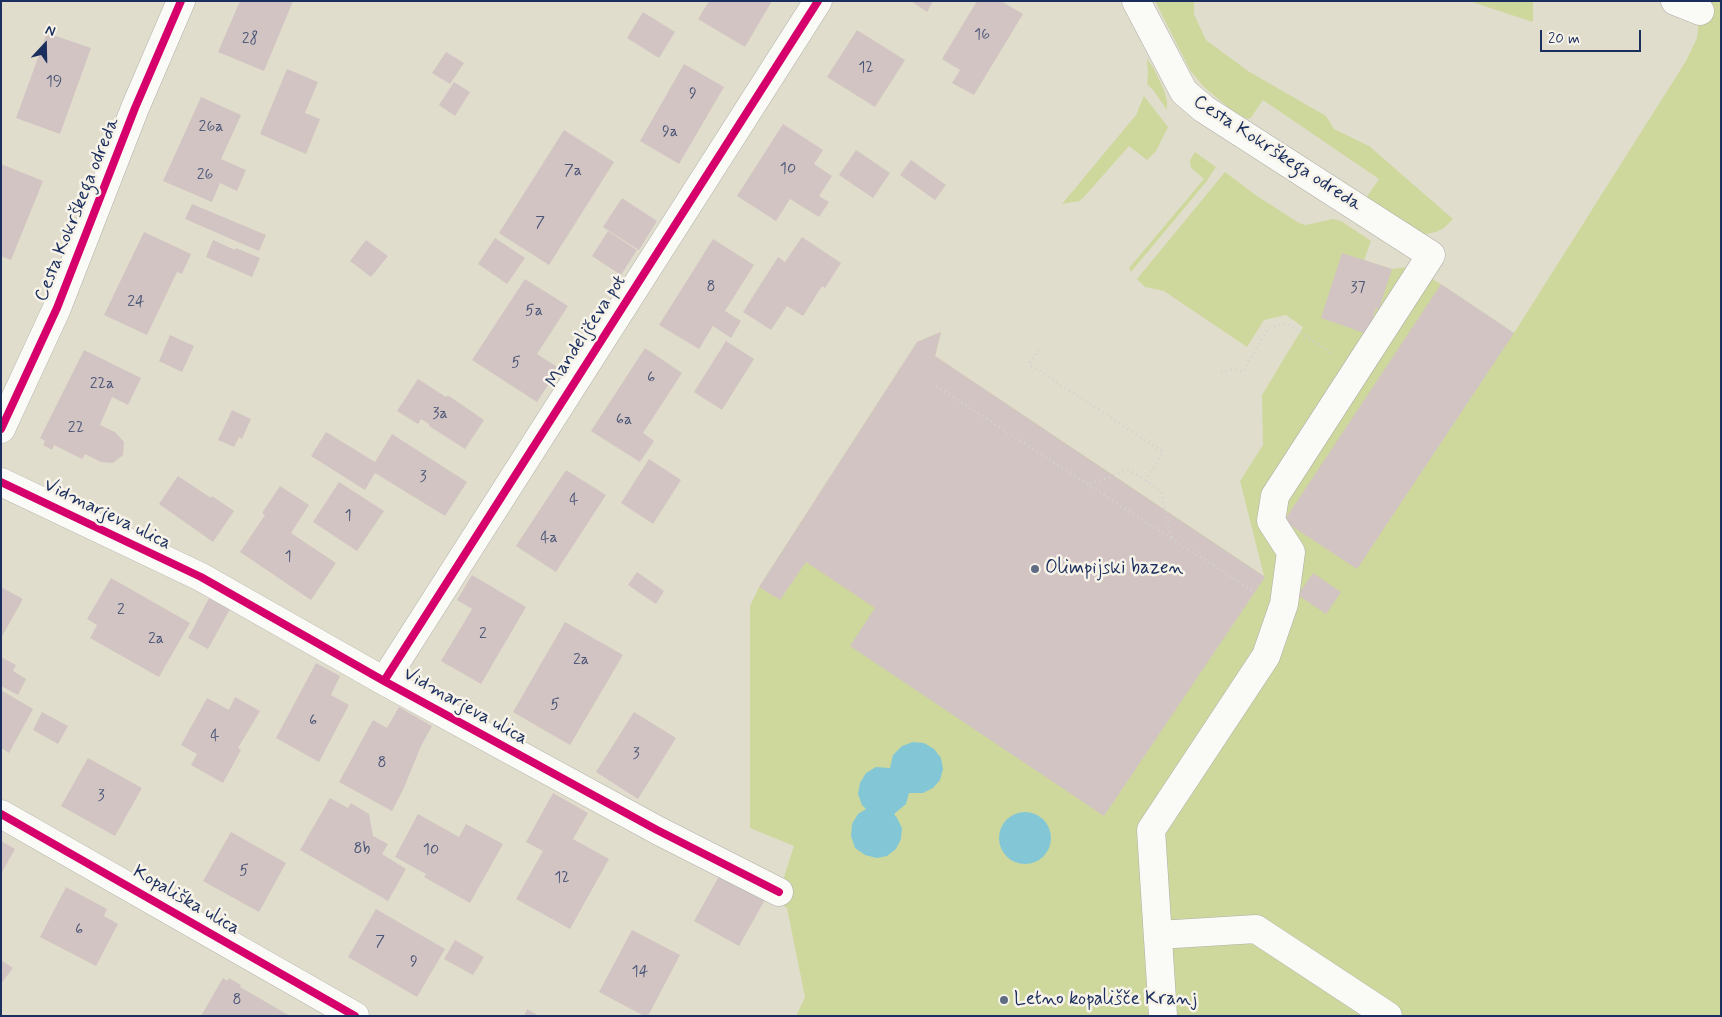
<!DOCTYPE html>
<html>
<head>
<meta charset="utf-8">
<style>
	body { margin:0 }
	#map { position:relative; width:1722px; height:1017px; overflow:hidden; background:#e1ddcc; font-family:Mynerve,sans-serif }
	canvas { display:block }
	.frame { position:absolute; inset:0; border:2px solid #1b2f5e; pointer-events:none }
	.north { position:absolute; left:20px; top:20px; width:50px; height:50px; -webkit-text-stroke:4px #f7f3e8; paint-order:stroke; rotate:21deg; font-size:14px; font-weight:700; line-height:20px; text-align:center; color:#1b2f5e }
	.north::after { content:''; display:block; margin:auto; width:18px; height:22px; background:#1b2f5e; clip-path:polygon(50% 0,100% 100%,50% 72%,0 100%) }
	.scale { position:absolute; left:1540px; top:30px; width:101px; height:22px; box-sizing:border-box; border:2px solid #1b2f5e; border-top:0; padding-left:6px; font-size:15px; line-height:18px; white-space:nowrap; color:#1b2f5e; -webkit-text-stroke:4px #f7f3e8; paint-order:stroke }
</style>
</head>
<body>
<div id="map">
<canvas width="1722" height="1017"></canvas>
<div class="frame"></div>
<div class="north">N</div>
<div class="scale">20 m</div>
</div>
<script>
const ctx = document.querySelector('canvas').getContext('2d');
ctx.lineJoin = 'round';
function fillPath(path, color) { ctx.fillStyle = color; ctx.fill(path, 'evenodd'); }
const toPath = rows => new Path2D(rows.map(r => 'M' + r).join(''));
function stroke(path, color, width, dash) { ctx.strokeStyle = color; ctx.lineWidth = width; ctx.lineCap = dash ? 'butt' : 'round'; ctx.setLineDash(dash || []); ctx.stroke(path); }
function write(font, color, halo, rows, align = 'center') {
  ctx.font = font + ' Mynerve,sans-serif'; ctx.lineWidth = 5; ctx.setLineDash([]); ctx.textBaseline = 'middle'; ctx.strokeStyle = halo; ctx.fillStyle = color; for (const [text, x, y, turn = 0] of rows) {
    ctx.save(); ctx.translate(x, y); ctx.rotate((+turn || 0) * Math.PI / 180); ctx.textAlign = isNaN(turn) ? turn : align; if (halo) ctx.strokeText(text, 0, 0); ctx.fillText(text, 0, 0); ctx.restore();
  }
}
const green = toPath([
	[1155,1,1194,1,1194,14,1206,40,1248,71,1326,116,1334,129,1369,146,1453,219,1444,228,1436,232,1426,234,1416,234,1366,198,1379,179,1263,100,1250,119,1244,118,1229,108,1204,87,1190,70],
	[1471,1,1533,1,1533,22,1478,4],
	[1701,1,1721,1,1721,1016,796,1016,805,997,787,908,776,902,794,846,750,828,750,606,759,587,917,342,941,332,935,356,1264,576,1240,481,1263,445,1262,395,1303,327,1286,315,1264,320,1247,347,1164,291,1145,287,1137,279,1225,172,1257,196,1299,223,1306,225,1333,219,1341,221,1371,241,1364,260,1392,269,1413,266,1514,333,1686,61,1697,38],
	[1147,59,1153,67,1164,90,1167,101,1167,110,1153,90,1147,84,1148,74],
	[1144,96,1168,127,1156,151,1147,160,1129,146,1083,198,1079,201,1062,204,1136,115],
	[1195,152,1216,167,1206,182,1131,272,1129,268,1204,179,1191,168,1190,160]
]);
const water = toPath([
	[913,742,924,743,934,749,941,758,943,769,940,780,933,788,923,793,909,793,906,804,894,814,897,818,902,828,901,839,896,849,887,856,877,858,865,855,855,848,851,836,852,824,858,814,866,809,862,805,858,794,860,783,866,773,876,767,890,768,893,755,902,746],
	'999 838a26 26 0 1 1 52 0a26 26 0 1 1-52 0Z'
]);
const building = toPath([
	[240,1,293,1,264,71,218,52],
	[709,1,772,1,745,47,698,19],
	[911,1,933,1,927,12],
	[977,1,1001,1,1023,14,974,95,952,83,960,70,942,59],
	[643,12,675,32,659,58,627,38],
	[857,30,905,60,875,107,827,77],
	[47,33,91,48,60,134,16,118],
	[446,52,464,63,450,84,432,73],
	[684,64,724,87,679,164,640,141],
	[287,69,318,82,305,113,320,119,306,154,260,134],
	[454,82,470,92,455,116,439,105],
	[201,97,241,115,221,159,246,170,237,191,220,183,212,202,163,181],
	[783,124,823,150,814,164,832,176,819,196,829,202,819,217,790,199,776,221,737,196],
	[564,130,614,162,549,265,499,233],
	[856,150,890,173,873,198,839,175],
	[911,160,946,185,935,200,900,175],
	[1,164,43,181,11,260,1,256],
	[622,198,657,221,639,250,603,227],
	[192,204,266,235,259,251,185,219],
	[608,231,637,250,621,275,592,256],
	[144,232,191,254,182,274,177,272,147,335,104,315],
	[802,237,841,263,825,288,822,286,803,316,787,306,771,330,743,312,778,257,785,262],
	[495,238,525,258,507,284,478,264],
	[713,239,754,265,725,311,741,321,731,338,713,326,699,349,659,325],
	[213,240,235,250,236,248,260,258,252,277,206,257],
	[366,240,388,256,371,277,350,261],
	[1342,253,1392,269,1379,309,1376,308,1367,334,1321,318],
	[525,279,568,306,537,354,559,368,537,402,472,360],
	[1441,284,1514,333,1357,569,1284,521],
	[941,332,935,356,1265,577,1104,816,850,646,875,608,806,562,780,600,759,587,917,342],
	[170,335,194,346,182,372,159,361],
	[726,341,754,359,722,410,694,392],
	[645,348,682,373,643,433,654,441,640,462,591,431],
	[84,350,141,378,128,405,112,397,100,425,115,432,124,442,123,455,113,463,101,462,85,454,82,459,54,445,52,450,43,445,45,441,40,438],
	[418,379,446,397,447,396,449,396,484,420,465,449,429,426,429,424,421,419,418,424,397,411],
	[232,410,251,419,242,439,239,437,234,447,218,440],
	[326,432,375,462,392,434,467,482,445,516,375,473,365,490,311,456],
	[649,459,681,480,653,524,621,503],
	[566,470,606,495,556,572,516,546],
	[178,476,211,498,212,496,234,511,213,542,159,504],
	[339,482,384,511,357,551,313,522],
	[280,486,309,505,291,533,336,563,311,600,240,552,265,515,262,513],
	[637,572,664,591,656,604,628,585],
	[1313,573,1341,592,1326,614,1298,595],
	[472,575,526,607,481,684,441,661,472,609,457,600],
	[111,578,190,623,159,677,90,638,97,625,87,619],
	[1,587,23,599,1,638],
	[209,598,230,609,208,649,188,638],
	[565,622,623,655,570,745,513,712],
	[1,657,16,665,13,671,26,679,18,695,1,686],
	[316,663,340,676,331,695,349,705,319,762,276,738],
	[1,690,33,709,9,753,1,748],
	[235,697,260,711,238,748,241,750,223,783,191,765,197,754,181,745,207,698,229,710],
	[399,707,432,726,421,746,403,790,392,811,339,782,373,720,387,728],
	[42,712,68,726,58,744,33,730],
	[634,712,676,738,638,799,596,772],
	[88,758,142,788,115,836,61,806],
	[553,793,588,813,573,839,609,859,570,929,516,899,543,851,526,842],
	[330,798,348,808,351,803,369,814,373,836,388,844,382,854,406,869,388,901,300,850],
	[418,814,459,837,466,824,503,844,470,903,424,877,426,874,395,857],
	[231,832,286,863,259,912,203,881],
	[1,841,15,849,1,874],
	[722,871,767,896,739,946,694,921],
	[66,887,107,909,104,916,118,924,96,966,40,937],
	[376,909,445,949,417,997,348,957],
	[632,930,680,955,648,1016,644,1016,599,992],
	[455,940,484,957,473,975,444,959],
	[1,960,13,968,1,984],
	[223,978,227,981,229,978,241,985,240,987,290,1016,201,1016],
	[527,1009,539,1016,524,1016]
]);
const path = toPath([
	[1039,350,1029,364,1163,452,1146,481,1161,492,1172,538],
	[1221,373,1233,369,1243,372,1268,328,1286,323,1331,353],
	[936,386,1254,592],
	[1090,484,1128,470,1146,481]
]);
const minor = toPath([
	[1136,1,1184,92,1204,109,1431,255,1275,496,1271,521,1291,552,1284,604,1266,656,1151,830,1163,1016],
	[1675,1,1700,11],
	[1,429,57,308,135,108,181,1],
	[1,482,201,577,384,681,657,830,779,892],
	[384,681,818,1],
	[1,814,355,1016],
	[1158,935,1256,929,1388,1016]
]);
const cycleway = toPath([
	[1,429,57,308,135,108,181,1],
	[1,482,201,577,384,681,657,830,779,892],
	[384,681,818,1],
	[1,814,355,1016]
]);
const markers = [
	[1035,569,5,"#606c84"],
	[1004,1000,5,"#606c84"]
];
const numberNames = [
	["16",982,36],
	["28",250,40],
	["12",866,69],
	["19",54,83],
	["9",693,95],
	["26a",211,128],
	["9a",670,133],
	["10",788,170],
	["7a",573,172],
	["26",205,176],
	["7",540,224],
	["8",711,288],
	["37",1358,289],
	["24",136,303],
	["5a",534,312],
	["5",516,364],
	["6",651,379],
	["22a",102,385],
	["3a",440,415],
	["6a",624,421],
	["22",76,429],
	["3",423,478],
	["4",574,501],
	["1",348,517],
	["4a",549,539],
	["1",288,558],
	["2",121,611],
	["2",483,635],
	["2a",156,640],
	["2a",581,661],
	["5",555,706],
	["6",313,722],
	["4",215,737],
	["3",636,755],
	["8",382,764],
	["3",101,797],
	["8b",362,850],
	["10",431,851],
	["5",244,872],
	["12",562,879],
	["6",79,931],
	["7",380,943],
	["9",414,963],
	["14",640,973],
	["8",237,1001]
];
const streetNames = [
	["Cesta Kokrškega odreda",1277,154,33],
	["Cesta Kokrškega odreda",78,210,-68],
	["Mandeljčeva pot",587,332,-57],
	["Vidmarjeva ulica",107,515,26],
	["Vidmarjeva ulica",465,707,29],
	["Kopališka ulica",186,901,30]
];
const poiNames = [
	["Olimpijski bazen",1045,569],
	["Letno kopališče Kranj",1014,1000]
];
fillPath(green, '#ced89d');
fillPath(water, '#83c7d6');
fillPath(building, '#d2c4c2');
stroke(minor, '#b0afa8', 29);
stroke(path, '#d2d2d0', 3, [1, 4]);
stroke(minor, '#fafaf7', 28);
stroke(cycleway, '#d6006c', 8);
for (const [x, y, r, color] of markers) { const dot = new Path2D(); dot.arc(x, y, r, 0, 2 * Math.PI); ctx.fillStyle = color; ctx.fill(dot); stroke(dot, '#f7f3e8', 2); }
write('16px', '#495477', null, numberNames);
write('19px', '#1b2f5e', '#f7f3e8', streetNames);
write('19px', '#1b2f5e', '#f7f3e8', poiNames, 'left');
</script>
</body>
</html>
